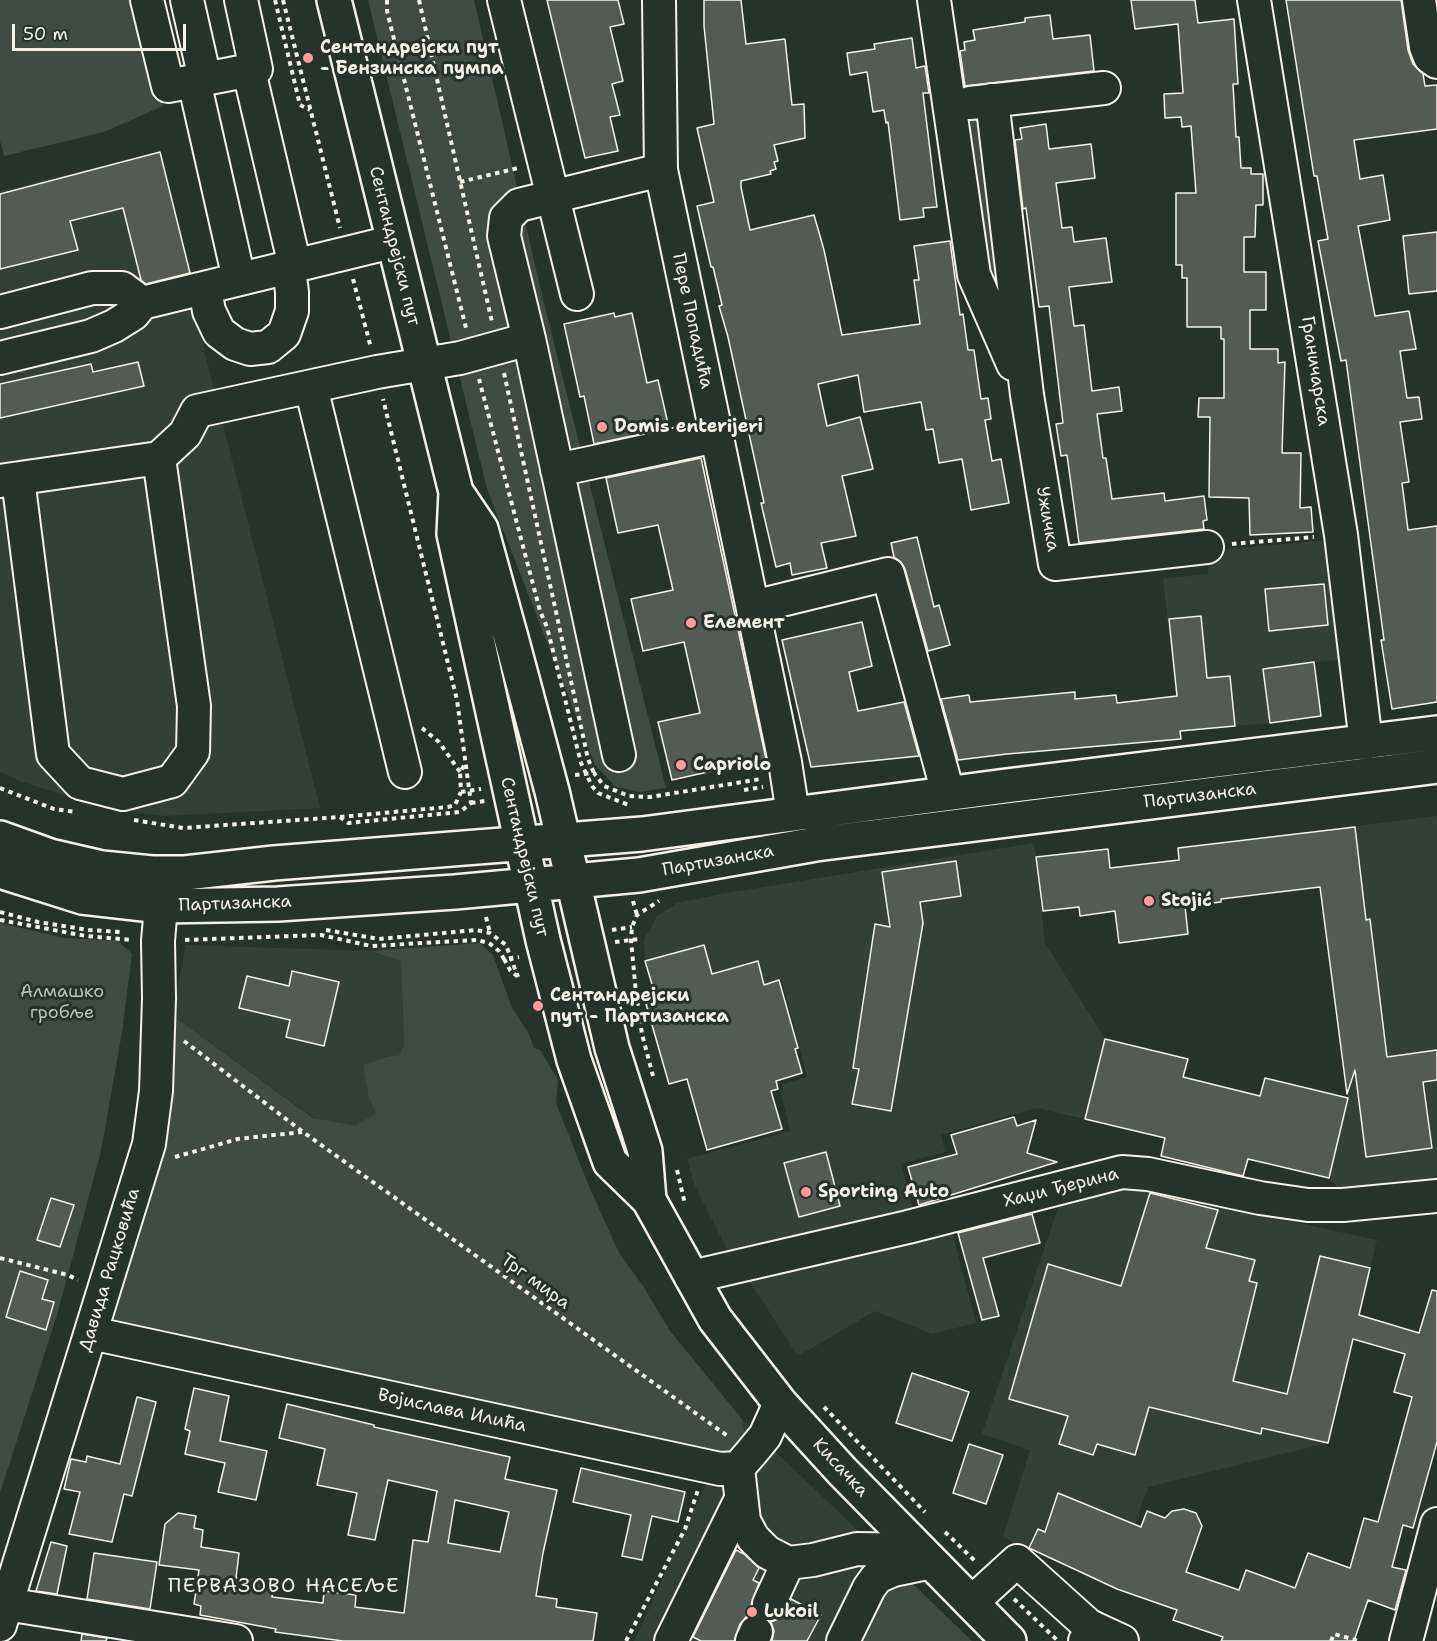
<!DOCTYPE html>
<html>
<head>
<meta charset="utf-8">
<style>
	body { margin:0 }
	#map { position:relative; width:1437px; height:1641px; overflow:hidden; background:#26332d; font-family:"Shantell Sans",sans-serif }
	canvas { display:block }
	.scale { position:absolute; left:12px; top:24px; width:174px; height:27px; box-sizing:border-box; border:3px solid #f4f1e8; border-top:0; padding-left:8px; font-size:18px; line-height:21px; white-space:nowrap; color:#f4f1e8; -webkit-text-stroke:4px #26332d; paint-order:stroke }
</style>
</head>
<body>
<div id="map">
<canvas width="1437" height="1641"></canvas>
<div class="scale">50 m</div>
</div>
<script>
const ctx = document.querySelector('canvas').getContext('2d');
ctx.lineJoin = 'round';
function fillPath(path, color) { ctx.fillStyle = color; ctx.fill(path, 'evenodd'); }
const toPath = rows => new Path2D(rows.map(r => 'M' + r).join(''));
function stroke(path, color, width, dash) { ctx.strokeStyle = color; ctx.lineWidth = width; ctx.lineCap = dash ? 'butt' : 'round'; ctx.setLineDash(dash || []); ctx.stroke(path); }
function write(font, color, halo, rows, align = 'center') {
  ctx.font = font + ' "Shantell Sans",sans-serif'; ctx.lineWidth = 6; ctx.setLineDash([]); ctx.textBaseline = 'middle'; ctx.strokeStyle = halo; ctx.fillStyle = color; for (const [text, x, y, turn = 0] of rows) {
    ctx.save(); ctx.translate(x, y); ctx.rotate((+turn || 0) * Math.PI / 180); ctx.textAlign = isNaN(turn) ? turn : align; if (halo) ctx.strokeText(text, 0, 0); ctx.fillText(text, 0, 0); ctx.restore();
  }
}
const built = toPath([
	[160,152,191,276,186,278,320,808,164,816,103,808,20,781,0,772,0,191],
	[1330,540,1345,659,1263,669,1270,723,1180,731,1163,579,1208,574,1207,551],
	[1437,816,1437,1183,1342,1192,1329,1178,1348,1098,1325,920,1336,918,1325,830],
	[1034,843,1045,943,1105,1039,1085,1119,1036,1108,941,1135,945,1152,901,1164,914,1213,729,1253,694,1184,687,1159,790,1131,781,1094,783,1084,807,1077,782,981,764,985,758,961,712,974,703,945,645,961,644,940,657,916,677,903,721,894],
	[186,945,370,951,401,961,404,1045,364,1154,172,1015],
	[1127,1186,1377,1240,1328,1443,1148,1487,1113,1587,1003,1537,1030,1450,982,1434,1059,1205],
	[951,1227,976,1323,932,1334,875,1311,798,1356,744,1273],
	[742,1419,909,1580,858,1641,634,1641,719,1455,745,1437]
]);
const green = toPath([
	[0,0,137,0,163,106,104,132,4,156,0,141],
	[368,0,474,0,542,295,666,788,640,792,616,787,595,765,487,489],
	[988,109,1017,359,980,272,958,113],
	[0,923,64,938,118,941,132,954,122,1032,101,1151,57,1315,0,1493],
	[480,943,493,955,512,1008,528,1032,534,1048,540,1050,558,1080,556,1103,588,1184,619,1253,643,1286,670,1331,742,1419,745,1437,735,1451,718,1455,111,1322,152,1174,172,1015,313,1118,356,1126,376,1113,369,1098,363,1065,387,1057,400,1055,404,1045,401,961,370,951],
	[909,1580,972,1641,858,1641,880,1596,889,1589]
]);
const building = toPath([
	[547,0,618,0,624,24,610,27,623,81,612,84,620,115,610,117,618,151,585,158,547,0],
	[704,0,741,0,746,44,785,39,792,105,804,104,805,138,774,145,778,161,774,162,776,169,770,171,771,174,741,181,741,187,750,230,814,215,824,250,842,335,920,324,914,280,919,280,914,246,950,241,960,315,963,314,968,350,974,350,981,399,988,398,991,419,985,420,992,461,1001,459,1009,503,971,510,962,459,939,463,933,429,926,430,921,402,864,412,858,375,818,384,827,426,860,417,873,469,842,476,856,536,821,543,827,568,792,575,790,563,776,567,761,503,764,503,728,337,719,306,722,305,713,267,711,267,697,206,714,202,697,128,714,124,704,26,704,0],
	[1131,0,1195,0,1198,23,1234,19,1238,84,1233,84,1236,137,1239,137,1241,168,1251,168,1251,174,1263,174,1263,205,1256,205,1255,237,1244,237,1244,272,1266,272,1266,310,1250,310,1250,349,1278,349,1278,363,1285,362,1282,453,1301,453,1300,508,1311,507,1313,532,1250,535,1249,498,1209,497,1210,417,1198,417,1199,398,1224,398,1224,339,1221,339,1221,327,1187,327,1187,278,1182,278,1182,265,1176,265,1176,193,1196,193,1191,126,1182,127,1181,117,1165,118,1164,94,1183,93,1178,24,1135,29,1131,0],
	[1286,0,1401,0,1408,50,1413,64,1423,74,1425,86,1437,85,1437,129,1354,140,1360,179,1383,175,1390,220,1358,226,1375,316,1409,311,1416,349,1400,351,1407,398,1419,397,1422,419,1400,422,1409,482,1402,483,1408,530,1437,526,1437,702,1392,709,1381,640,1384,640,1346,360,1341,361,1318,241,1328,239,1317,176,1314,176,1286,0],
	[1050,15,1053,39,1090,35,1094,71,965,86,960,51,965,50,964,42,975,40,973,30,1025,22,1025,18,1050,15],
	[912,38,916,68,925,66,929,93,923,93,937,207,923,208,924,217,900,220,888,122,886,123,884,110,873,112,867,72,850,75,847,53,875,49,874,44,912,38],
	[1046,124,1049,149,1091,144,1095,178,1056,183,1062,228,1072,227,1074,242,1106,238,1112,282,1069,287,1074,326,1084,325,1092,391,1119,387,1122,411,1097,414,1103,458,1106,458,1112,499,1164,493,1165,501,1204,496,1207,520,1203,521,1204,529,1079,543,1067,455,1061,456,1056,424,1063,423,1049,306,1039,307,1026,208,1023,209,1015,140,1022,139,1020,128,1046,124],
	[160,152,190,273,146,284,141,280,123,208,70,221,78,250,0,269,0,194,160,152],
	[1437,232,1437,291,1409,294,1403,236,1437,232],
	[614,313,615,317,632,313,647,383,658,380,669,428,594,444,584,396,580,397,564,324,614,313],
	[138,362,144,386,0,418,0,384,91,364,93,372,138,362],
	[701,458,766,759,672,780,658,722,700,713,684,642,643,651,631,599,673,590,658,525,618,533,606,478,701,458],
	[917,537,934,607,939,605,950,645,928,651,905,569,901,562,894,557,891,543,917,537],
	[1324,584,1328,625,1269,631,1265,589,1324,584],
	[1201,616,1207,678,1230,676,1235,726,1180,731,1181,739,1007,754,958,760,941,699,969,695,970,702,1075,692,1075,699,1116,695,1117,703,1177,696,1169,619,1201,616],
	[862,622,872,666,849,672,858,711,904,702,919,756,811,767,782,640,862,622],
	[1314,662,1321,716,1270,723,1263,669,1314,662],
	[1355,827,1366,920,1370,919,1387,1057,1437,1050,1437,1080,1423,1082,1432,1148,1366,1157,1355,1070,1347,1094,1320,887,1221,899,1221,902,1185,906,1188,934,1119,943,1115,911,1080,916,1079,907,1043,911,1036,857,1108,849,1110,868,1179,860,1178,848,1355,827],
	[956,861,961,896,920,902,923,923,891,1111,852,1104,859,1069,853,1068,875,924,890,927,882,872,956,861],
	[704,945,712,974,758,961,764,985,779,980,798,1048,795,1049,802,1073,776,1081,778,1089,771,1091,782,1129,707,1150,687,1079,669,1084,646,1004,657,1001,645,961,704,945],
	[292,971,339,982,324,1046,286,1037,290,1020,239,1008,247,976,289,986,292,971],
	[1105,1039,1188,1059,1183,1077,1260,1096,1265,1078,1348,1098,1329,1178,1248,1159,1243,1176,1161,1156,1165,1138,1085,1119,1105,1039],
	[1014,1117,1017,1126,1036,1120,1027,1153,1057,1162,919,1205,908,1167,957,1154,951,1135,1014,1117],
	[826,1152,840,1206,799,1217,784,1163,826,1152],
	[1150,1193,1218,1210,1206,1248,1255,1260,1249,1281,1257,1283,1233,1381,1287,1394,1320,1256,1370,1268,1359,1315,1419,1333,1432,1290,1437,1291,1437,1442,1413,1528,1403,1525,1392,1567,1406,1570,1395,1610,1368,1600,1354,1641,1221,1641,1223,1637,1173,1620,1177,1610,1117,1589,1029,1548,1038,1529,1045,1532,1058,1493,1141,1527,1147,1511,1165,1518,1172,1511,1184,1509,1196,1513,1202,1526,1186,1572,1239,1590,1246,1570,1295,1588,1308,1553,1350,1568,1364,1518,1378,1522,1412,1397,1394,1392,1405,1354,1353,1339,1328,1443,1262,1428,1261,1434,1149,1407,1135,1455,1097,1444,1093,1455,1059,1444,1068,1416,1009,1399,1048,1264,1121,1286,1150,1193],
	[51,1198,74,1205,60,1247,37,1240,51,1198],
	[1032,1214,1040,1243,983,1258,999,1316,982,1320,958,1233,1032,1214],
	[20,1271,48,1280,42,1299,54,1302,46,1330,6,1317,20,1271],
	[912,1373,969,1392,952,1441,896,1423,912,1373],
	[194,1388,229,1396,220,1441,267,1451,256,1500,218,1492,225,1463,185,1454,190,1431,185,1429,194,1388],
	[137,1397,156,1402,132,1496,124,1494,112,1542,69,1534,80,1492,64,1489,71,1459,86,1462,87,1456,120,1464,137,1397],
	[287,1404,374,1425,374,1427,510,1457,505,1479,557,1490,543,1553,536,1596,557,1599,556,1607,597,1613,593,1641,343,1641,275,1632,276,1629,200,1615,201,1606,194,1604,199,1570,159,1565,165,1524,178,1513,196,1516,194,1528,203,1530,201,1547,239,1553,236,1578,274,1584,272,1597,323,1603,324,1591,356,1595,355,1607,404,1613,413,1540,428,1542,437,1491,388,1480,375,1540,348,1535,357,1493,317,1485,325,1449,279,1438,287,1404],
	[455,1500,509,1512,500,1552,448,1543,455,1500],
	[969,1444,1003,1455,986,1504,953,1493,969,1444],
	[581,1468,685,1492,678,1522,652,1516,642,1560,622,1556,631,1515,573,1502,581,1468],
	[51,1542,67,1546,57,1594,36,1591,51,1542],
	[736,1550,744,1554,759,1568,753,1580,759,1583,751,1605,754,1614,746,1617,740,1624,734,1641,701,1641,693,1637,736,1550],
	[94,1553,157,1562,150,1609,87,1599,94,1553],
	[791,1599,821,1615,807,1641,772,1641,774,1631,771,1622,780,1618,791,1599],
	[82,1634,107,1638,106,1641,81,1641,82,1634]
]);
const path = toPath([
	[275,0,300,105,310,110],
	[283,0,340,228],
	[387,0,387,11,466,328],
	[419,0,492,322],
	[460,182,518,168],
	[353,279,371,348],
	[504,373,588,759,594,773],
	[479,379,540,611,547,627,581,763,592,786,598,793,629,805],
	[1232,544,1314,537],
	[422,728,439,742,460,772],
	[575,775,594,773,604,786,629,796,650,797,761,779],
	[0,788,54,809,76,812],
	[744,790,763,787],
	[461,792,481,789],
	[471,803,485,801],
	[340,817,448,807,455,805,461,792,460,772,465,764],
	[134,820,183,828,340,817,348,823,460,812,471,803,457,700,383,399],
	[633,901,637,915],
	[0,912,38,922,89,930,120,932],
	[486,917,490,933],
	[0,920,86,936,132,940],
	[326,930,379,939,476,930,490,933,506,945,518,977],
	[612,930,632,927],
	[185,940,321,935,371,946,477,940,489,943,499,951,504,959,519,957],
	[615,942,639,939],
	[504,959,510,970,518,977],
	[184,1041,303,1132,729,1437],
	[653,1076,642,1034,636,993,631,940,632,927,637,915,659,901],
	[175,1157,238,1139,302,1132],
	[677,1170,685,1204],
	[0,1258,68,1275,78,1280],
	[824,1407,925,1512],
	[945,1532,976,1562],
	[1014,1599,1058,1641],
	[626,1641,685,1529,698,1490],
	[1331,1641,1334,1634,1359,1641]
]);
const minor = toPath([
	[147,0,168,86,256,69,241,0],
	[187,0,205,79],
	[504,0,577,294],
	[659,0,661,170,785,762,793,814],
	[934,0,974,275,1013,364],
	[1254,0,1341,535,1366,743],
	[1419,0,1426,47,1430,57,1437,62],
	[249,71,295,266],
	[194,81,239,279],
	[992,100,1027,395,1055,564,1207,547],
	[970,103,1104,88],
	[205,289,209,311,219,332,235,344,250,349,268,347,284,334,292,311,292,292,289,269],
	[0,312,92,288,122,288,142,303,392,242],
	[0,358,91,336,114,326,133,314,142,303],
	[311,387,405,772],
	[557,470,716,436],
	[18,479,53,754,80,783,123,794,172,781,193,752,194,706,159,458],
	[0,481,159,458,185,434,197,411,377,372,460,358,529,339],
	[753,607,888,574,948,793],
	[619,755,529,339,504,236,506,218,519,205,661,170],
	[691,1277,908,1227,1122,1172,1148,1174,1260,1198,1308,1205,1343,1205,1437,1196],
	[91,1333,720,1469,738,1468,751,1453,765,1436,780,1403],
	[738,1468,744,1521,753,1538,767,1552,788,1563,813,1560,857,1549,919,1550],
	[971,1603,1017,1561,1088,1625,1096,1629],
	[6,1604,236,1641],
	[769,1604,788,1563],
	[0,1625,149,1144,156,1091,159,998,158,941,161,906],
	[671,1641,741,1499],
	[752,1641,756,1632],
	[843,1641,869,1588,877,1577,893,1570,927,1563],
	[1085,1641,1096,1629,1122,1641],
	[1406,1641,1437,1524]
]);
const major = toPath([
	[334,0,456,492,454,534,543,940,574,1060,610,1162,649,1200,715,1319,780,1403,842,1471,1009,1641],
	[456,492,481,529,513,645,552,791,612,1048,645,1151,649,1200],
	[0,838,50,856,102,868,152,873,185,873,274,863,642,834,1006,786,1437,733],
	[0,871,82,897,161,906,278,904,455,892,639,875,816,844,1437,766]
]);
const markers = [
	[308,58,6,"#ff9aa2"],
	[602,427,6,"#ff9aa2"],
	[691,623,6,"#ff9aa2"],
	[681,765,6,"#ff9aa2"],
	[1149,901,6,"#ff9aa2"],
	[538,1006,6,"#ff9aa2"],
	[806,1192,6,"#ff9aa2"],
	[752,1612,6,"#ff9aa2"]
];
const poiNames = [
	["Сентандрејски пут",320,48],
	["- Бензинска пумпа",320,69],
	["Domis enterijeri",614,427],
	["Елемент",703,623],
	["Capriolo",693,765],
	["Stojić",1161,901],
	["Сентандрејски",550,996],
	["пут - Партизанска",550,1017],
	["Sporting Auto",818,1192],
	["Lukoil",764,1612]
];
const streetNames = [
	["Сентандрејски пут",394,246,76],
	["Пере Попадића",692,321,78],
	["Граничарска",1315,371,81],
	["Ужичка",1047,519,80],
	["Партизанска",1200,796,-7],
	["Сентандрејски пут",524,857,77],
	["Партизанска",718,861,-10],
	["Партизанска",235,904,-2],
	["Хаџи Ђерина",1061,1188,-14],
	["Давида Рацковића",110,1270,-73],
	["Трг мира",535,1282,36],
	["Војислава Илића",452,1411,12],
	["Кисачка",840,1468,47]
];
const parkNames = [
	["Алмашко",62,992],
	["гробље",62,1013]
];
const neighbourhoodNames = [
	["ПЕРВАЗОВО НАСЕЉЕ",284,1587]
];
fillPath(built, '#333f39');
fillPath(green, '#414b45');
fillPath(building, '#525c55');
stroke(building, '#f4f1e8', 1.5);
stroke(minor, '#f4f1e8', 36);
stroke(major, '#f4f1e8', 38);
stroke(path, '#f4f1e8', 4, [4.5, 4.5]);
stroke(minor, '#26332d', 32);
stroke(major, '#26332d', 33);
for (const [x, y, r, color] of markers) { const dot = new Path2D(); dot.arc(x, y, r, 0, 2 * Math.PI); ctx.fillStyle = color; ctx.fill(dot); stroke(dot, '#26332d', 2); }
write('bold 18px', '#f4f1e8', '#26332d', poiNames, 'left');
write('18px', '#f4f1e8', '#26332d', streetNames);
write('18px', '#bebfb7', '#26332d', parkNames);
ctx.letterSpacing = '1.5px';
write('20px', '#f4f1e8', '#26332d', neighbourhoodNames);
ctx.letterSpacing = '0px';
</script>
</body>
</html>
